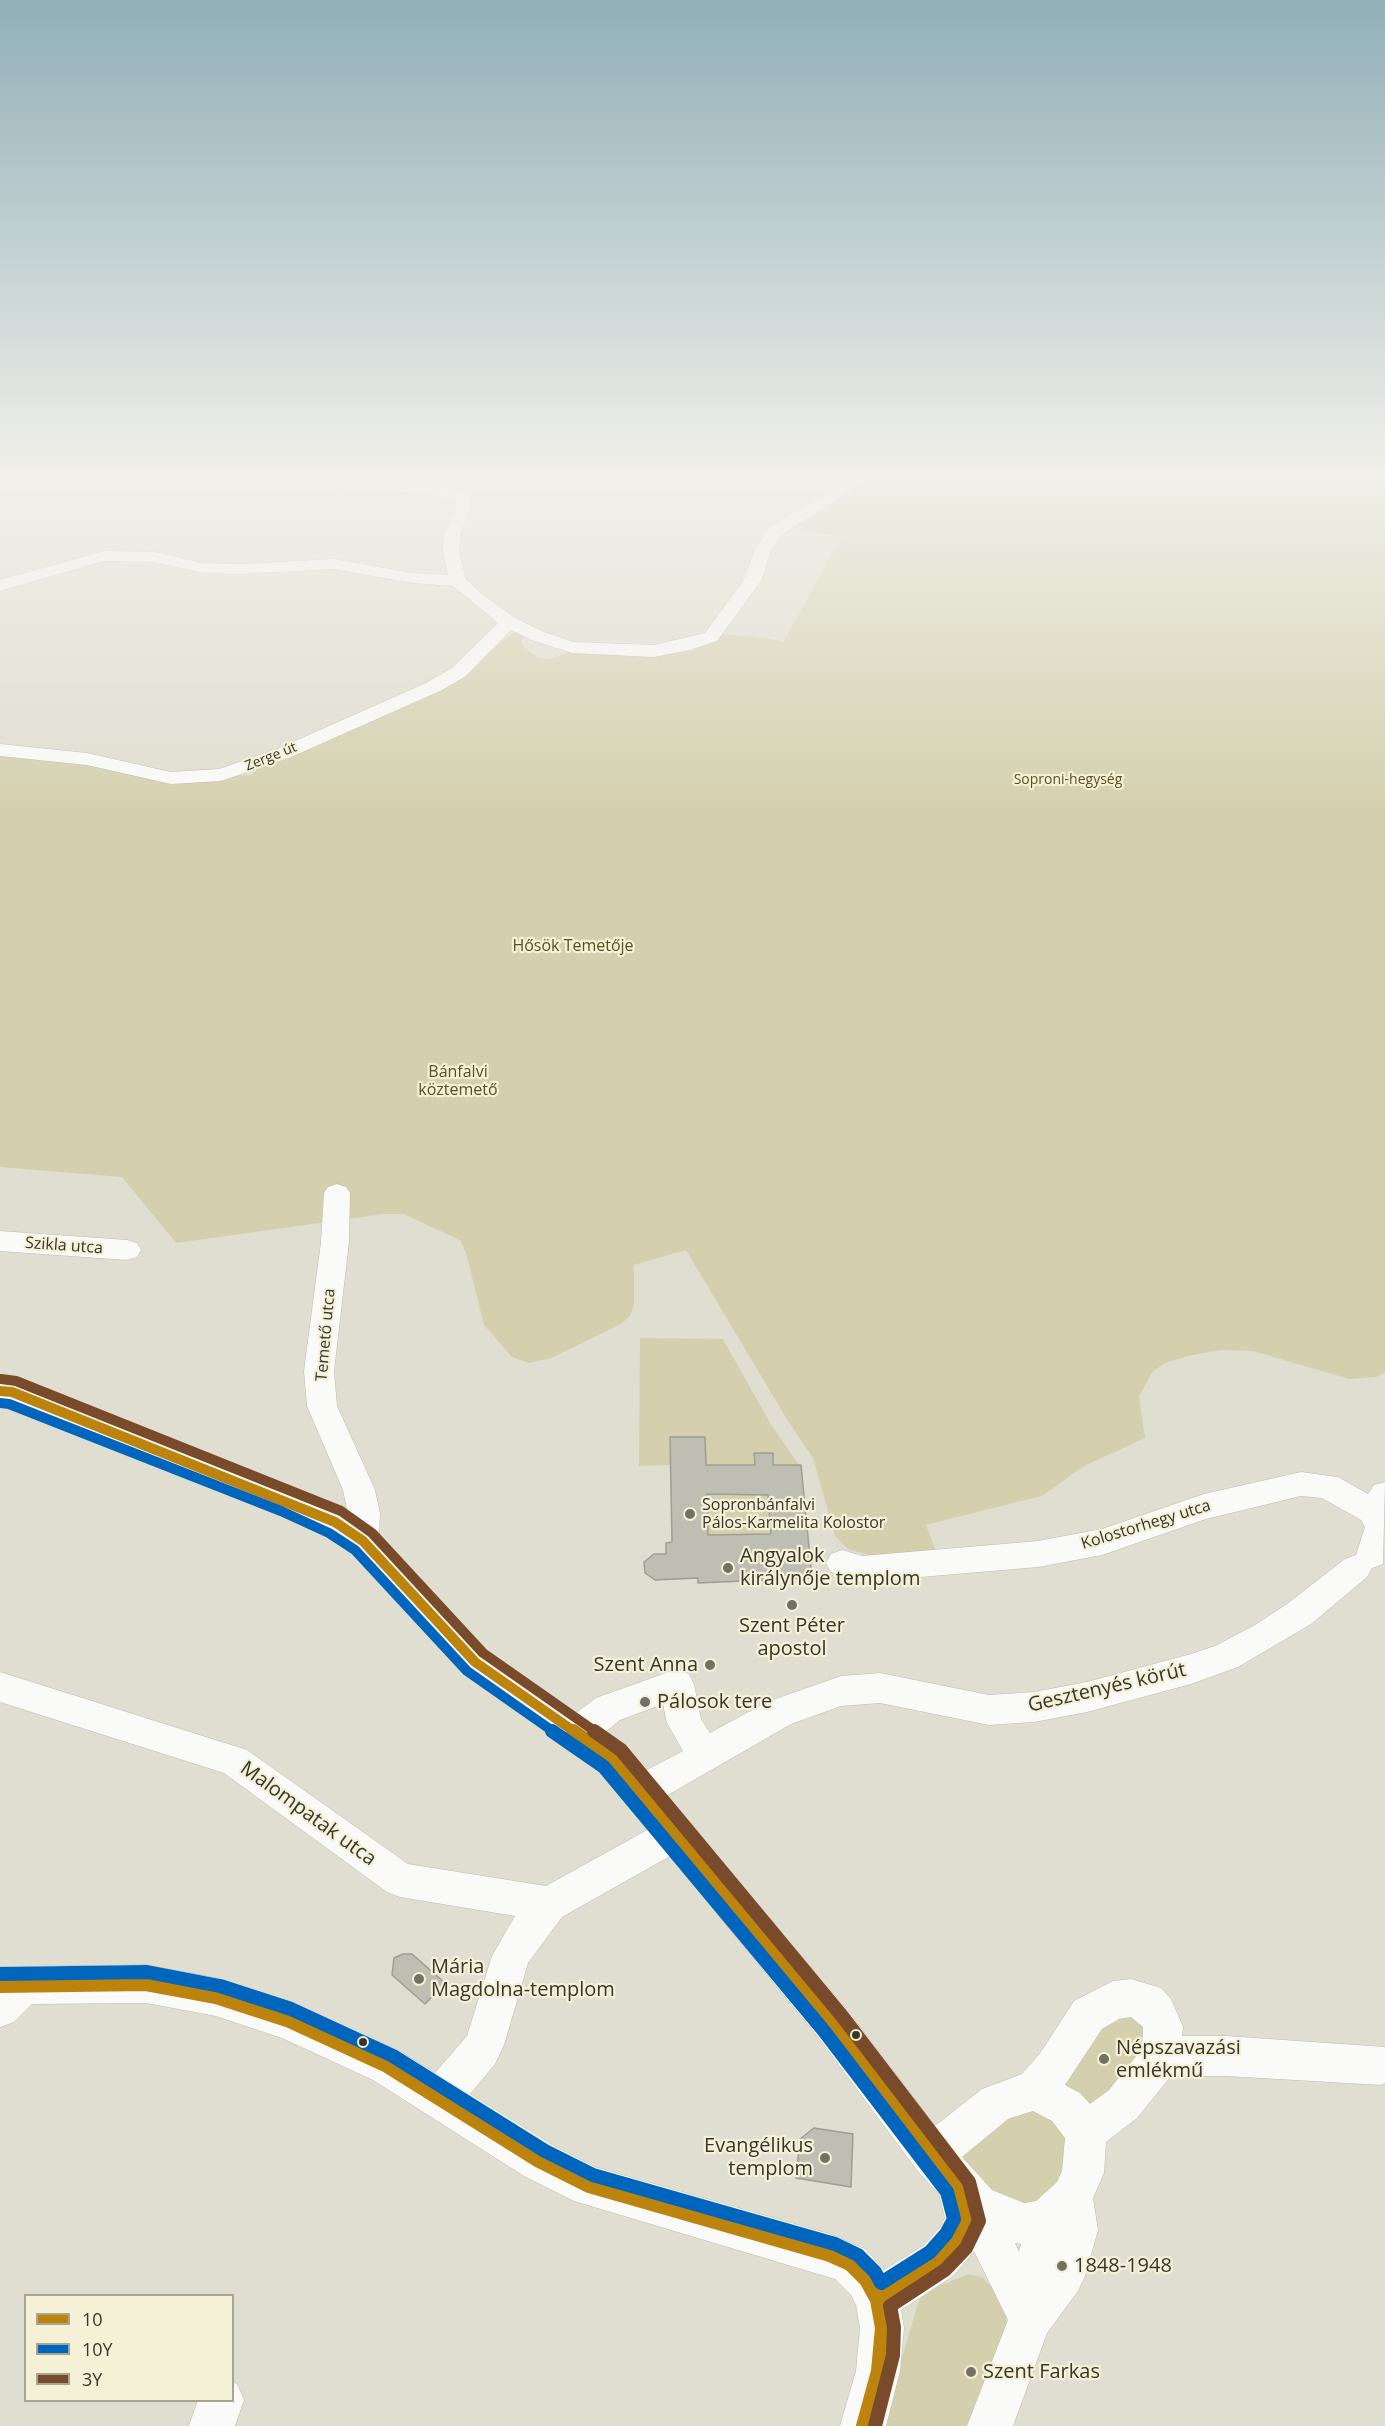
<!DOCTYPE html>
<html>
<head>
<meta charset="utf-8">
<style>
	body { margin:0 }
	#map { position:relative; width:1385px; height:2426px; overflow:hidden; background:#e0ded0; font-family:"Open Sans",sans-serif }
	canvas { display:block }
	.legend { position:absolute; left:24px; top:2294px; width:210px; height:108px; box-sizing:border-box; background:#f4f1d7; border:2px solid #a8a693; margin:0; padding:8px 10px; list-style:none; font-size:18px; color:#37362c }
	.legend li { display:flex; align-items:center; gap:12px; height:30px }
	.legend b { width:30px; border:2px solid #a8a693 }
</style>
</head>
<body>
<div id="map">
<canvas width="1385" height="2426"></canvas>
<ul class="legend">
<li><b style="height:8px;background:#bd840d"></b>10</li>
<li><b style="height:8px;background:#0065bd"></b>10Y</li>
<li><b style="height:8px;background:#7a4b2a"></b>3Y</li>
</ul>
</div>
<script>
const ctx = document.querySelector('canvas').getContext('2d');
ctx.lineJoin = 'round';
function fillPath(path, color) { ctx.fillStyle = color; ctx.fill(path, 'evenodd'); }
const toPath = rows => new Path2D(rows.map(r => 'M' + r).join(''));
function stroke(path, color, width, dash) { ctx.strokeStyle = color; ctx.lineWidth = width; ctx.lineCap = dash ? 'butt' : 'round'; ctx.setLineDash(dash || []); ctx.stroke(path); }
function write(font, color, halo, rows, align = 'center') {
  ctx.font = font + ' "Open Sans",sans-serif'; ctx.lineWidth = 4.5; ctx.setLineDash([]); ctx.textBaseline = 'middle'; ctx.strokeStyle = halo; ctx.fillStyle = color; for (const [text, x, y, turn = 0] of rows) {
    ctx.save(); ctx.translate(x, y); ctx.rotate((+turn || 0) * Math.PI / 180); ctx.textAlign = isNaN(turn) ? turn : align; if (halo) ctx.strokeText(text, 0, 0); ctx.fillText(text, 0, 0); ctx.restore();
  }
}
const green = toPath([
	[872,475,1385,475,1385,1373,1376,1377,1349,1379,1253,1351,1222,1350,1192,1355,1165,1363,1152,1372,1139,1397,1145,1438,1084,1466,1042,1496,926,1525,937,1554,879,1558,848,1549,835,1536,813,1458,788,1421,686,1250,634,1265,634,1305,630,1316,621,1324,551,1358,529,1363,512,1357,484,1325,466,1253,460,1240,403,1214,384,1214,176,1243,122,1177,0,1167,0,749,174,778,252,775,259,767,446,685,517,630,525,634,521,640,524,647,539,658,552,659,577,648,693,651,718,633,784,641,842,537,789,528],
	[640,1338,723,1339,770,1423,799,1465,773,1465,773,1453,754,1453,755,1465,706,1465,705,1437,670,1437,670,1465,639,1466],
	[707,1494,768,1495,771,1534,708,1535],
	[1125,2001,1170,2025,1102,2123,1045,2087],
	[1071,2099,1089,2195,1002,2210,953,2155,999,2105],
	[969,2274,983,2278,996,2292,1006,2311,1006,2332,974,2426,882,2426,919,2300,931,2289]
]);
const building = toPath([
	[670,1437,705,1437,706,1465,755,1465,754,1453,773,1453,773,1465,801,1465,812,1578,698,1583,698,1578,655,1580,645,1573,644,1562,654,1554,666,1554,666,1543,672,1542,670,1437],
	[707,1494,768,1495,771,1534,708,1535,707,1494],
	[403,1954,412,1954,445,1983,425,2004,392,1975,394,1958,403,1954],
	[814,2128,853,2134,851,2187,796,2178,800,2139,814,2128]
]);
const minor = toPath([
	[194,475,289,475,418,483,470,492,471,509,460,534,459,552,466,579,482,594,515,618,544,632,574,642,654,645,705,633,743,581,754,553,768,528,856,475,876,475,781,535,770,553,761,581,717,641,690,650,654,657,572,653,532,640,511,630,466,676,440,691,291,757,221,781,171,784,87,765,0,756,0,744,87,753,171,772,219,769,277,749,426,683,452,668,498,623,453,586,413,583,333,569,241,574,202,573,155,562,104,561,0,591,0,580,104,551,155,552,202,563,241,564,333,559,413,573,448,575,443,552,444,534,455,509,456,499,418,493,202,480,194,475],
	[337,1184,346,1187,350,1193,349,1242,334,1371,337,1406,375,1490,380,1513,379,1537,487,1652,576,1713,596,1698,677,1669,689,1674,694,1684,701,1719,710,1733,767,1702,841,1676,880,1673,989,1695,1034,1692,1087,1682,1191,1654,1215,1646,1255,1625,1287,1604,1345,1559,1356,1555,1365,1527,1361,1520,1322,1498,1301,1496,1206,1519,1102,1555,1038,1567,862,1582,831,1572,826,1563,831,1554,842,1550,862,1556,1038,1541,1102,1529,1204,1494,1301,1472,1338,1477,1368,1494,1374,1485,1385,1482,1383,1564,1372,1568,1367,1577,1311,1624,1238,1667,1191,1684,1087,1712,1034,1722,989,1725,880,1703,841,1706,791,1724,666,1796,847,2010,935,2126,982,2089,1022,2074,1041,2052,1074,2001,1113,1981,1131,1979,1161,1988,1171,1999,1183,2027,1182,2036,1226,2036,1385,2047,1385,2083,1381,2085,1226,2076,1171,2076,1137,2118,1106,2142,1104,2173,1093,2198,1098,2230,1085,2276,1078,2291,1047,2333,1013,2426,967,2426,1008,2320,974,2251,953,2276,901,2310,904,2328,900,2371,886,2426,840,2426,856,2371,860,2328,856,2305,851,2295,835,2279,574,2201,524,2176,373,2080,282,2038,216,2016,146,2003,32,2004,14,2022,0,2027,0,1967,146,1965,216,1978,287,2001,401,2052,435,2073,467,2036,492,1956,515,1916,400,1897,387,1892,224,1773,0,1702,0,1672,247,1750,408,1864,546,1886,649,1829,600,1769,463,1672,352,1550,324,1531,275,1509,9,1403,0,1402,0,1380,23,1384,297,1491,348,1514,343,1490,307,1406,304,1371,321,1242,324,1193,328,1187,337,1184],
	[663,1704,667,1723,683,1751,645,1771,624,1747,604,1733,620,1720,663,1704],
	[670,1856,819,2038,917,2170,939,2194,945,2218,941,2226,923,2246,884,2270,865,2249,830,2234,595,2167,554,2146,470,2094,495,2064,504,2045,528,1963,562,1917,670,1856],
	[1131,2017,1143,2027,1142,2049,1109,2090,1090,2104,1080,2093,1065,2085,1102,2029,1119,2019,1131,2017],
	[1033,2111,1052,2121,1065,2138,1062,2171,1057,2182,1036,2201,1024,2203,992,2190,962,2157,1008,2119,1033,2111],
	[1015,2243,1021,2244,1019,2252,1015,2243],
	[0,1231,127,1240,137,1243,141,1250,137,1257,127,1260,0,1251,0,1231],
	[232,2382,237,2384,244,2400,235,2426,189,2426,198,2400,232,2400,232,2382]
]);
const bus1Far1 = toPath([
	[0,1391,12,1392,335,1522,363,1541,475,1662,575,1732]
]);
const bus1 = toPath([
	[573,1731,612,1758,833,2024,958,2186,967,2221,956,2241,938,2261,877,2300],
	[0,1986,146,1984,216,1997,287,2020,387,2066,539,2161,589,2186,830,2255,850,2264,866,2280,877,2300,882,2328,878,2371,863,2426]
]);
const bus2Far1 = toPath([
	[0,1403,9,1404,281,1511,329,1533,355,1550,467,1671,554,1732]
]);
const bus2 = toPath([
	[0,1974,147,1972,220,1986,291,2009,393,2056,545,2151,593,2175,835,2244,858,2255,875,2272,881,2283,930,2252,946,2234,954,2219,947,2192,824,2031,604,1767,552,1731]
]);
const bus3Far1 = toPath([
	[1,1379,16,1381,341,1511,372,1533,483,1653,596,1732]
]);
const bus3 = toPath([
	[594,1731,621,1750,842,2016,969,2182,979,2221,966,2248,945,2270,890,2306,894,2327,893,2355,875,2426]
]);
const markers = [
	[690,1514,6,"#727165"],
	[728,1568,6,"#727165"],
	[792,1605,6,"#727165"],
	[710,1665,6,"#727165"],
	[645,1702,6,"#727165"],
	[419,1979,6,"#727165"],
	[856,2035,5,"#37362c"],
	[363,2042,5,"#37362c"],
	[1104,2059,6,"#727165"],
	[825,2158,6,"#727165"],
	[1062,2266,6,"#727165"],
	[971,2372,6,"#727165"]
];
const farStreetnames = [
	["Zerge út",271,757,-22]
];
const farParknames = [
	["Soproni-hegység",1068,780]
];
const parkNames = [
	["Hősök Temetője",573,946],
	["Bánfalvi",458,1072],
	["köztemető",458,1090]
];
const streetNames = [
	["Szikla utca",64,1246,4],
	["Temető utca",326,1335,-85],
	["Kolostorhegy utca",1146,1525,-17]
];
const poiNames = [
	["Sopronbánfalvi",702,1505],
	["Pálos-Karmelita Kolostor",702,1523]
];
const nearPoinames = [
	["Angyalok",740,1556],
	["királynője templom",740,1579],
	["Szent Péter",792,1626,"center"],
	["apostol",792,1649,"center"],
	["Szent Anna",698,1665,"right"],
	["Pálosok tere",657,1702],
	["Mária",431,1967],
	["Magdolna-templom",431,1990],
	["Népszavazási",1116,2048],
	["emlékmű",1116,2071],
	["Evangélikus",813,2146,"right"],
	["templom",813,2169,"right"],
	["1848-1948",1074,2266],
	["Szent Farkas",983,2372]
];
const nearStreetnames = [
	["Gesztenyés körút",1107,1688,-13],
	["Malompatak utca",308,1814,36]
];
fillPath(green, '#d4d0ae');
fillPath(building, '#bfbeb3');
stroke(building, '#9f9e92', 1.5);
stroke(minor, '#bcbbb0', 1);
fillPath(minor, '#fafaf8');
stroke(bus1Far1, '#bd840d', 10);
stroke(bus1, '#bd840d', 14);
stroke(bus2Far1, '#0065bd', 10);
stroke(bus2, '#0065bd', 14);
stroke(bus3Far1, '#7a4b2a', 10);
stroke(bus3, '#7a4b2a', 14);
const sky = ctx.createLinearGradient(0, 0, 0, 815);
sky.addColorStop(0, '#91afb8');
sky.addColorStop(0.58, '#f1f0ea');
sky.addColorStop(1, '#f1f0ea00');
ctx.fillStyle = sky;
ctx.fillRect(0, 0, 1385, 815);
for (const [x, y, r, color] of markers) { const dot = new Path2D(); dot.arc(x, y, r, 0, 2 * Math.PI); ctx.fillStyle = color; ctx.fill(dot); stroke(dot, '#f4f1d7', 2); }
write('14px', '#37362c', '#f4f1d7', farStreetnames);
write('14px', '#59521a', '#f4f1d7', farParknames);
write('16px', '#59521a', '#f4f1d7', parkNames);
write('16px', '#37362c', '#f4f1d7', streetNames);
write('16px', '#37362c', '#f4f1d7', poiNames, 'left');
write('20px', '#37362c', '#f4f1d7', nearPoinames, 'left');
write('20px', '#37362c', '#f4f1d7', nearStreetnames);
</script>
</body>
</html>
